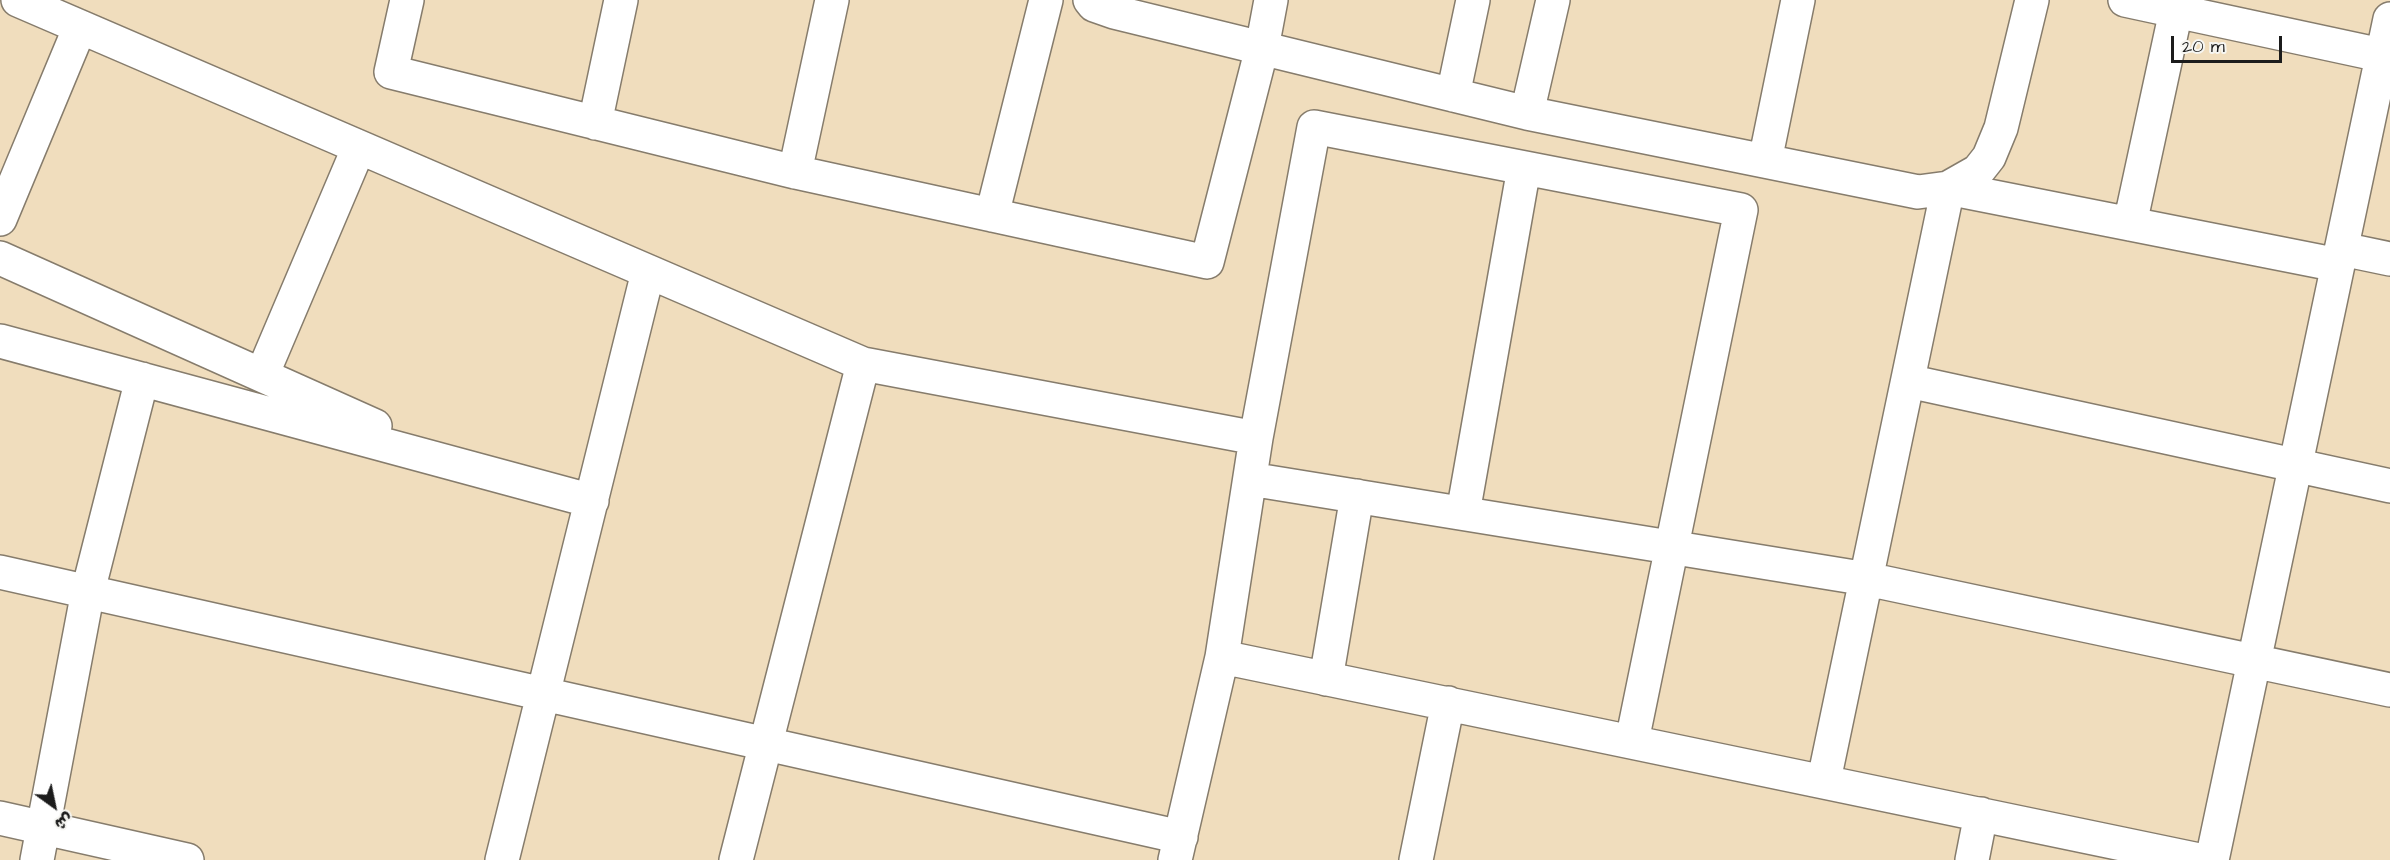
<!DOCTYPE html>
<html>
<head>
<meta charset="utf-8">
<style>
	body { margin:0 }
	#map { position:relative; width:2390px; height:860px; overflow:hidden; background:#f0ddbd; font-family:"Architects Daughter","Playpen Sans Arabic",sans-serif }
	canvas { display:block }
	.north { position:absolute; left:24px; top:776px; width:60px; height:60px; -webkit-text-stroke:4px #f6f6f2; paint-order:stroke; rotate:147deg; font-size:16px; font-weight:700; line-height:24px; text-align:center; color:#1c1c1c }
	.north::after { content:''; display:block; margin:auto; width:21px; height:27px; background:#1c1c1c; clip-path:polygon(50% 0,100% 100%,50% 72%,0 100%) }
	.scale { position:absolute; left:2171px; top:36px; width:111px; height:27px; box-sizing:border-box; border:3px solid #1c1c1c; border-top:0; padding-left:8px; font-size:18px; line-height:21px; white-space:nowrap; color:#1c1c1c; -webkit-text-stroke:4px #f6f6f2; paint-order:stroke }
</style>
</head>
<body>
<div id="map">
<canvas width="2390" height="860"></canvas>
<div class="north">ش</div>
<div class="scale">20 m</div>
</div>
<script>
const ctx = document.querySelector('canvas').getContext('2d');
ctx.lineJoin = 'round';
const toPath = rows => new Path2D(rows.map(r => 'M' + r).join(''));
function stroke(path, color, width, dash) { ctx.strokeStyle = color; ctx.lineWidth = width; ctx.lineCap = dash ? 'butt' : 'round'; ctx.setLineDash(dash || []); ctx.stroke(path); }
const minor = toPath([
	[18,0,863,364,1256,438,1222,657,1175,860],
	[407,0,391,72,795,172,1207,262,1262,48,1271,0],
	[1090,0,1094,5,1114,12,1527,113,1918,192,1948,188,1978,171,1989,157,2001,128,2032,0],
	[2125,0,2390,57],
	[1453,95,1473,0],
	[1527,113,1553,0],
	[595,123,621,0],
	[1765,161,1798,0],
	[795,172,832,0],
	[992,215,1046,0],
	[0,219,80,27],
	[2130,224,2176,11],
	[2342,249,2390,259],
	[0,258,375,426],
	[0,341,592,501],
	[262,375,359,147],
	[1908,381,2390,486],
	[1256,438,1314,127,1741,210,1632,741],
	[1250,479,1867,579,2390,690],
	[1463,513,1524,168],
	[0,572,1181,837],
	[1222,657,2199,860],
	[1326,679,1357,496],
	[1824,780,1948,188,2338,265],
	[0,818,187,860],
	[37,860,88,591,142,379],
	[502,860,648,272],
	[736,860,863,364],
	[1416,860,1448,703],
	[1972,860,1981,814],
	[2212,860,2390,19]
]);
stroke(minor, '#867c6c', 36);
stroke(minor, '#fff', 33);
</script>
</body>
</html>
